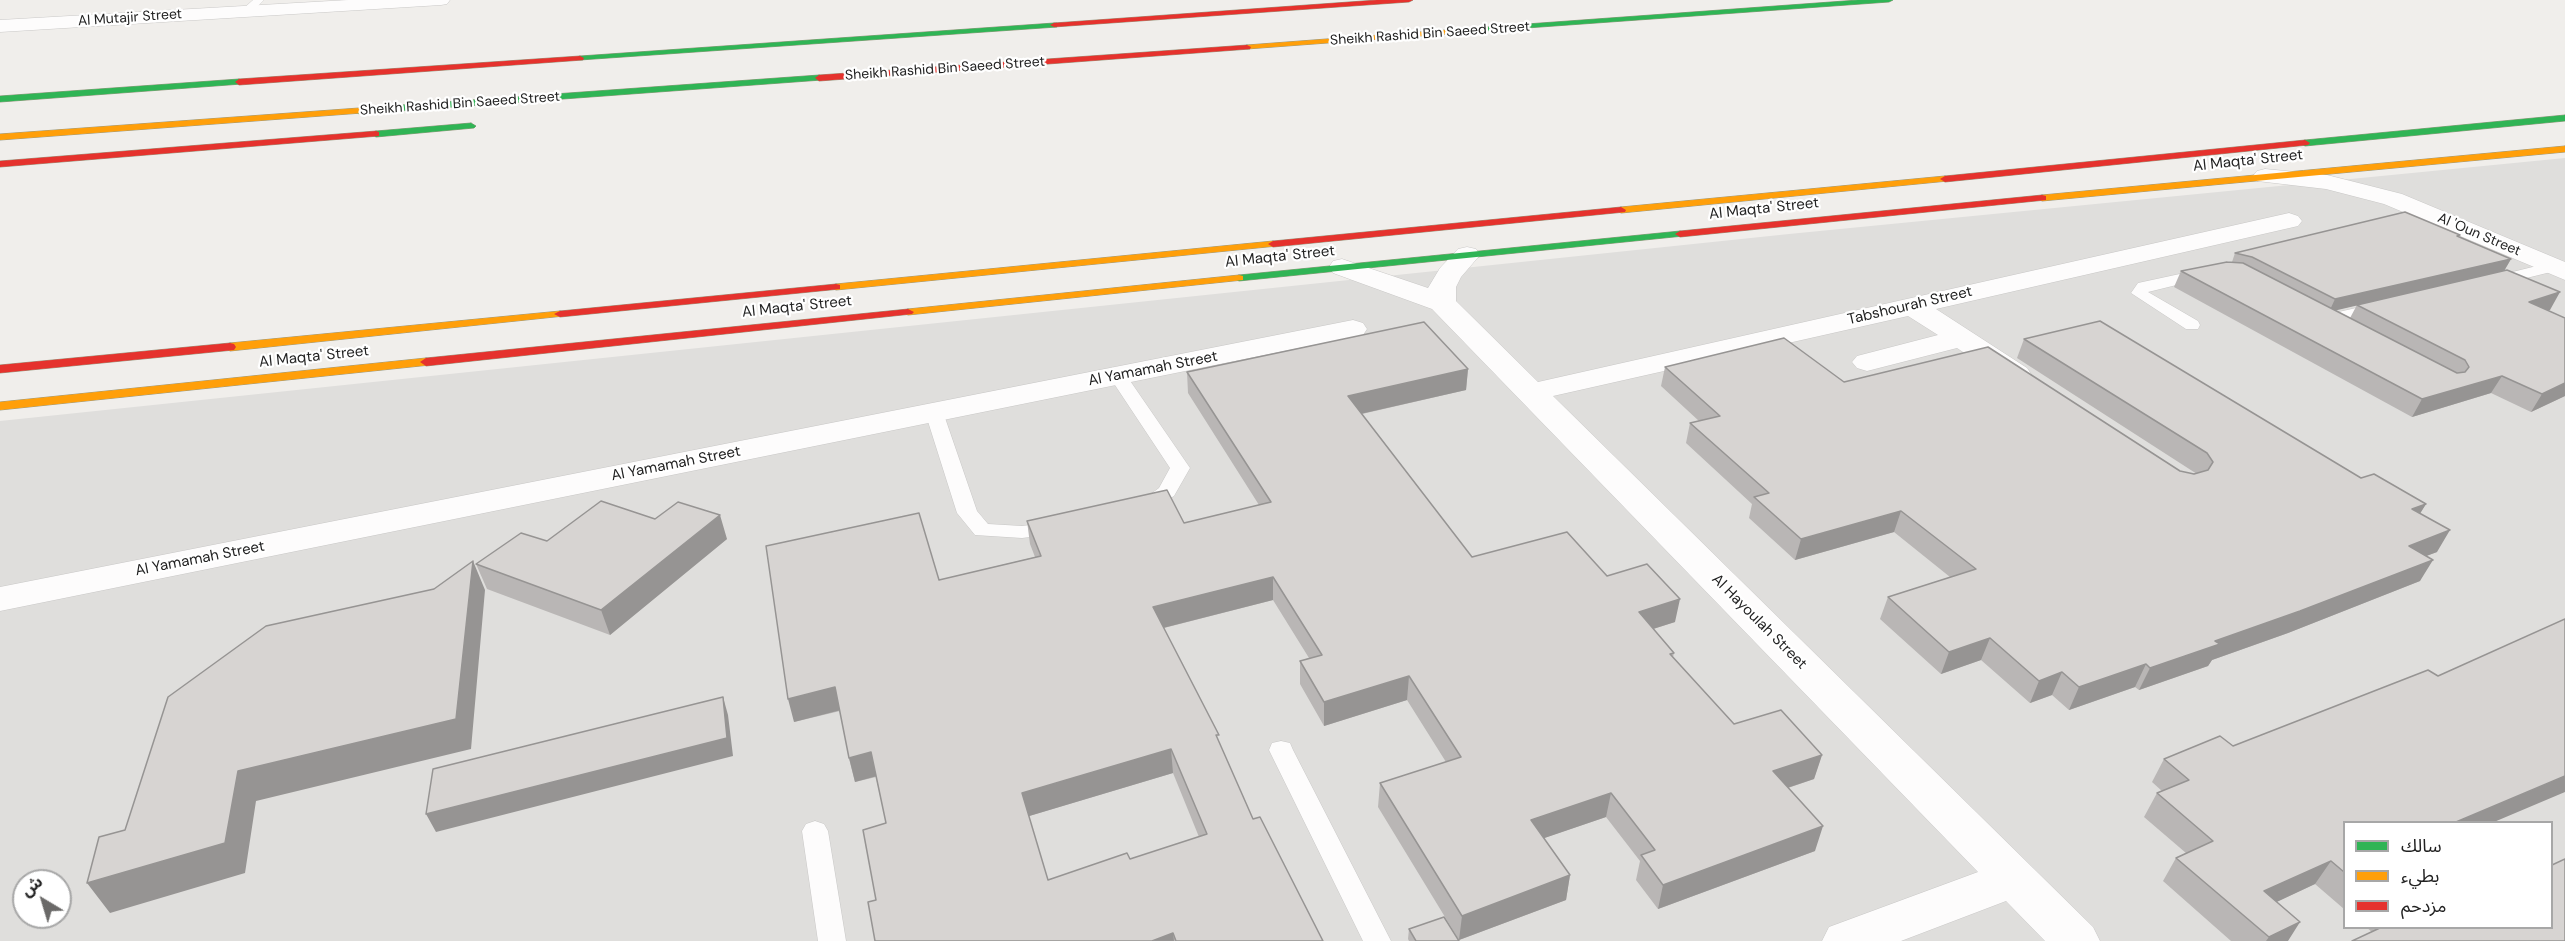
<!DOCTYPE html>
<html>
<head>
<meta charset="utf-8">
<style>
	body { margin:0 }
	#map { position:relative; width:2565px; height:941px; overflow:hidden; background:#f0eeeb; font-family:"DM Sans","Noto Sans Arabic",sans-serif }
	canvas { display:block }
	.legend { position:absolute; left:2343px; top:821px; width:210px; height:108px; box-sizing:border-box; background:#fff; border:2px solid #a7a7a7; margin:0; padding:8px 10px; list-style:none; font-size:18px; color:#222 }
	.legend li { display:flex; align-items:center; gap:12px; height:30px }
	.legend b { width:30px; border:2px solid #a7a7a7 }
	.north { position:absolute; left:12px; top:869px; width:60px; height:60px; box-sizing:border-box; background:#fff; border:2px solid #a7a7a7; border-radius:50%; rotate:322deg; font-size:16px; font-weight:700; line-height:24px; text-align:center; color:#222 }
	.north::after { content:''; display:block; margin:auto; width:21px; height:27px; background:#6a6968; clip-path:polygon(50% 0,100% 100%,50% 72%,0 100%) }
</style>
</head>
<body>
<div id="map">
<canvas width="2565" height="941"></canvas>
<ul class="legend">
<li><b style="height:8px;background:#30b455"></b>سالك</li>
<li><b style="height:8px;background:#ff9f0a"></b>بطيء</li>
<li><b style="height:8px;background:#e5322d"></b>مزدحم</li>
</ul>
<div class="north">ش</div>
</div>
<script>
const ctx = document.querySelector('canvas').getContext('2d');
ctx.lineJoin = 'round';
function fillPath(path, color) { ctx.fillStyle = color; ctx.fill(path, 'evenodd'); }
const toPath = rows => new Path2D(rows.map(r => 'M' + r).join(''));
function stroke(path, color, width, dash) { ctx.strokeStyle = color; ctx.lineWidth = width; ctx.lineCap = dash ? 'butt' : 'round'; ctx.setLineDash(dash || []); ctx.stroke(path); }
function write(font, color, halo, rows, align = 'center') {
  ctx.font = font + ' "DM Sans",sans-serif'; ctx.lineWidth = 4.5; ctx.setLineDash([]); ctx.textBaseline = 'middle'; ctx.strokeStyle = halo; ctx.fillStyle = color; for (const [text, x, y, turn = 0] of rows) {
    ctx.save(); ctx.translate(x, y); ctx.rotate((+turn || 0) * Math.PI / 180); ctx.textAlign = isNaN(turn) ? turn : align; if (halo) ctx.strokeText(text, 0, 0); ctx.fillText(text, 0, 0); ctx.restore();
  }
}
const residential = toPath([
	[2565,158,2565,941,0,941,0,421,1789,234],
	[2344,822,2552,822,2552,928,2344,928],
	[24,881,60,881,60,917,24,917]
]);
const lane = toPath([
	[253,0,264,0,251,13,243,13,243,9,253,0],
	[2553,262,2561,267,2559,270,2494,286,2486,281,2488,278,2553,262],
	[2203,269,2209,271,2211,274,2209,277,2148,292,2198,321,2200,325,2198,329,2186,329,2131,293,2138,283,2203,269],
	[2378,303,2384,305,2386,308,2384,311,2327,325,2319,320,2321,316,2378,303],
	[1118,371,1124,372,1190,468,1174,496,1146,511,1139,509,1136,505,1159,488,1170,468,1109,376,1112,372,1118,371],
	[934,406,941,408,943,412,977,511,988,524,1022,526,1055,522,1062,523,1065,528,1062,533,1022,538,975,535,957,513,925,412,927,408,934,406],
	[1281,741,1290,743,1293,750,1391,941,1363,941,1269,750,1272,743,1281,741],
	[815,821,824,824,828,831,846,941,818,941,802,831,806,824,815,821]
]);
const street = toPath([
	[348,0,450,0,447,4,441,5,0,32,0,20,348,0],
	[2265,169,2327,175,2402,194,2565,262,2565,280,2384,204,2326,189,2257,181,2253,176,2257,171,2265,169],
	[2289,213,2298,216,2302,221,2298,226,1936,309,2027,368,2031,374,2027,380,2016,383,2005,380,1957,348,1867,371,1857,368,1852,362,1857,356,1938,335,1908,316,1553,396,2093,927,2100,941,2045,941,2006,901,1901,941,1822,941,1829,927,1978,872,1432,309,1333,273,1329,267,1333,261,1342,259,1428,288,1440,268,1458,249,1467,247,1476,249,1480,255,1461,277,1456,287,1456,301,1538,382,2289,213],
	[1353,320,1363,323,1367,329,1363,335,0,611,0,587,1353,320]
]);
const fast = toPath([
	[1858,0,1893,0,1889,2,1485,31,1481,29,1485,27,1858,0],
	[1054,23,1057,23,1057,27,580,60,576,58,580,56,1054,23],
	[819,75,822,76,822,80,359,114,355,111,359,108,819,75],
	[239,79,243,82,242,84,0,102,0,96,239,79],
	[2565,115,2565,121,2305,146,2300,143,2305,140,2565,115],
	[471,123,476,126,474,128,376,137,371,134,376,131,471,123],
	[1680,231,1684,232,1684,236,1239,281,1233,278,1239,275,1680,231]
]);
const slow = toPath([
	[1485,27,1488,27,1488,31,1247,49,1243,47,1247,45,1485,27],
	[359,108,362,109,362,113,0,140,0,134,359,108],
	[2565,146,2565,152,2042,201,2037,198,2042,195,2565,146],
	[1945,176,1950,179,1948,181,1621,213,1616,210,1621,207,1945,176],
	[1273,241,1278,244,1277,246,836,290,830,287,836,284,1273,241],
	[1239,275,1243,276,1243,280,908,315,902,312,908,309,1239,275],
	[560,311,564,312,564,316,230,351,224,347,230,343,560,311],
	[426,358,430,359,432,362,430,365,0,410,0,402,426,358]
]);
const jam = toPath([
	[1377,0,1413,0,1409,2,1054,27,1050,25,1054,23,1377,0],
	[1247,45,1251,47,1250,49,819,81,815,78,819,75,1247,45],
	[580,56,584,58,583,60,239,85,235,82,239,79,580,56],
	[376,131,379,132,379,136,0,167,0,161,376,131],
	[2305,140,2310,143,2308,145,1945,182,1940,179,1945,176,2305,140],
	[2042,195,2046,196,2046,200,1680,237,1675,234,1680,231,2042,195],
	[1621,207,1626,210,1625,212,1273,247,1268,244,1273,241,1621,207],
	[836,284,840,285,840,289,560,317,554,314,560,311,836,284],
	[908,309,914,312,912,314,426,366,420,362,426,358,908,309],
	[230,343,234,344,236,347,234,350,0,373,0,365,230,343]
]);
const wall = toPath([
	[2459,237,2511,259,2504,271,2550,310,2547,310,2565,318,2565,396,2531,412,2491,393,2412,417,2174,287,2181,271,2232,262,2235,253],
	[2357,305,2350,318,2335,310],
	[2024,339,2361,478,2426,504,2420,513,2437,552,2426,556,2420,581,2288,633,2212,660,2208,666,2139,690,2135,687,2069,710,2052,695,2030,703,1981,660,1941,674,1880,619,1888,597,1950,577,1894,532,1795,560,1749,518,1752,504,1686,443,1690,423,1699,421,1661,386,1665,367,1844,382,2180,471,2194,474,2197,474,2017,358],
	[1468,369,1466,390,1362,414,1472,557,1607,576,1675,622,1653,629,1674,653,1673,657,1734,724,1822,755,1814,779,1788,788,1815,851,1658,909,1636,880,1640,861,1606,817,1544,838,1570,875,1566,900,1459,940,1378,807,1380,783,1446,762,1407,700,1324,726,1300,684,1300,661,1309,658,1273,600,1164,628,1219,742,1253,819,1323,941,875,941,876,900,886,823,876,777,855,782,849,758,840,711,794,722,939,580,1035,557,1030,544,1027,521,1184,523,1259,505,1188,393,1187,372],
	[1173,773,1199,837,1130,859,1048,880,1029,816],
	[655,519,727,539,610,635,487,589,476,564,547,541],
	[2233,746,2344,822,2344,909,2315,884,2276,902,2288,941,2231,941,2163,881,2176,858,2186,853,2144,817,2157,793,2162,791,2152,782,2164,759],
	[2366,927,2552,927,2565,941,2372,932],
	[1409,929,1459,941,1409,941,1408,939]
]);
const shadedWall = toPath([
	[2511,259,2504,271,2329,312,2335,299],
	[2560,292,2550,310,2519,319,2529,302],
	[1468,369,1466,390,1347,417,1348,396],
	[2502,376,2491,393,2412,417,2422,399],
	[2565,383,2565,396,2531,412,2542,394],
	[2426,504,2413,525,2412,509],
	[1901,511,1894,532,1795,560,1801,539],
	[720,515,727,539,610,635,601,610],
	[2450,530,2437,552,2397,567,2409,546],
	[2433,560,2420,581,2288,633,2212,660,2208,666,2139,690,2150,668,2215,641],
	[473,561,485,590,471,749,256,801,245,873,110,913,87,883],
	[1273,577,1273,600,1155,630,1153,607],
	[1680,599,1675,622,1634,635,1639,612],
	[1990,638,1981,660,1941,674,1949,652],
	[2146,664,2135,687,2069,710,2079,687],
	[2062,672,2052,695,2030,703,2039,681],
	[1409,676,1407,700,1324,726,1324,702],
	[835,687,841,710,794,722,788,699],
	[723,697,728,715,733,756,436,832,426,814],
	[1171,749,1173,773,1026,817,1022,793],
	[871,752,877,776,855,782,849,758],
	[1822,755,1814,779,1766,795,1773,771],
	[2565,776,2565,792,2494,822,2456,822],
	[1611,793,1606,817,1527,844,1531,820],
	[1823,826,1815,851,1658,909,1663,885],
	[2331,861,2315,884,2249,915,2264,891],
	[1570,875,1566,900,1459,940,1462,916],
	[2300,922,2288,941,2266,941,2269,937],
	[1173,933,1174,941,1152,941]
]);
const building = toPath([
	[2405,212,2460,235,2457,236,2511,259,2335,299,2252,257,2235,253,2405,212],
	[2227,262,2243,263,2457,373,2465,372,2469,367,2465,360,2357,305,2507,270,2560,292,2529,302,2565,318,2565,383,2542,394,2502,376,2422,399,2181,271,2227,262],
	[2100,321,2361,478,2374,474,2426,504,2412,509,2450,530,2409,546,2433,560,2300,611,2215,641,2220,644,2150,668,2146,664,2079,687,2062,672,2039,681,1990,638,1949,652,1888,597,1976,569,1901,511,1801,539,1754,497,1769,493,1690,423,1720,416,1665,367,1784,338,1844,382,1988,347,2180,471,2194,474,2208,470,2213,462,2207,453,2024,339,2100,321],
	[1424,322,1468,369,1348,396,1472,557,1567,532,1607,576,1647,564,1680,599,1639,612,1674,653,1670,654,1734,724,1781,710,1822,755,1773,771,1823,826,1663,885,1641,855,1655,850,1611,793,1531,820,1570,875,1462,916,1380,783,1461,757,1409,676,1324,702,1300,661,1322,655,1273,577,1153,607,1219,735,1216,735,1253,819,1260,817,1323,941,1176,941,1173,933,1152,941,875,941,868,902,876,900,863,830,886,823,871,752,849,758,835,687,788,699,766,546,919,513,939,580,1041,556,1027,521,1167,490,1184,523,1271,502,1187,372,1424,322],
	[1171,749,1207,834,1130,859,1127,853,1048,880,1022,793,1171,749],
	[601,501,655,519,678,502,720,515,601,610,476,564,521,533,547,541,601,501],
	[473,561,456,719,238,771,225,843,87,883,99,837,125,830,168,697,266,626,434,589,473,561],
	[2565,619,2565,776,2456,822,2344,822,2344,872,2331,861,2264,891,2300,922,2269,937,2176,858,2213,841,2157,793,2189,780,2164,759,2220,736,2233,746,2428,670,2438,676,2565,619],
	[723,697,727,738,426,814,433,769,723,697],
	[2565,859,2565,941,2352,941,2382,927,2552,927,2552,865,2565,859],
	[1444,917,1459,941,1416,941,1409,929,1444,917]
]);
const farStreetnames = [
	["Al Mutajir Street",130,18,-4],
	["Sheikh Rashid Bin Saeed Street",1430,34,-4],
	["Sheikh Rashid Bin Saeed Street",945,69,-4],
	["Sheikh Rashid Bin Saeed Street",460,104,-4],
	["Al 'Oun Street",2479,235,23]
];
const streetNames = [
	["Al Maqta' Street",2248,161,-6],
	["Al Maqta' Street",1764,209,-6],
	["Al Maqta' Street",1280,257,-6],
	["Tabshourah Street",1910,306,-13],
	["Al Maqta' Street",797,307,-6],
	["Al Maqta' Street",314,357,-6],
	["Al Yamamah Street",1153,369,-11],
	["Al Yamamah Street",676,464,-11],
	["Al Yamamah Street",200,559,-11],
	["Al Hayoulah Street",1759,622,45]
];
fillPath(residential, '#dfdedc');
stroke(lane, '#c9c8c7', 1);
stroke(street, '#c9c8c7', 1);
stroke(fast, '#999a82', 1);
stroke(slow, '#999a82', 1);
stroke(jam, '#999a82', 1);
fillPath(lane, '#fdfcfc');
fillPath(street, '#fdfcfc');
fillPath(fast, '#30b455');
fillPath(slow, '#ff9f0a');
fillPath(jam, '#e5322d');
fillPath(wall, '#b9b6b5');
fillPath(shadedWall, '#969493');
fillPath(building, '#d7d4d2');
stroke(building, '#969493', 1.5);
write('14px', '#222', '#fff', farStreetnames);
write('15px', '#222', '#fff', streetNames);
</script>
</body>
</html>
